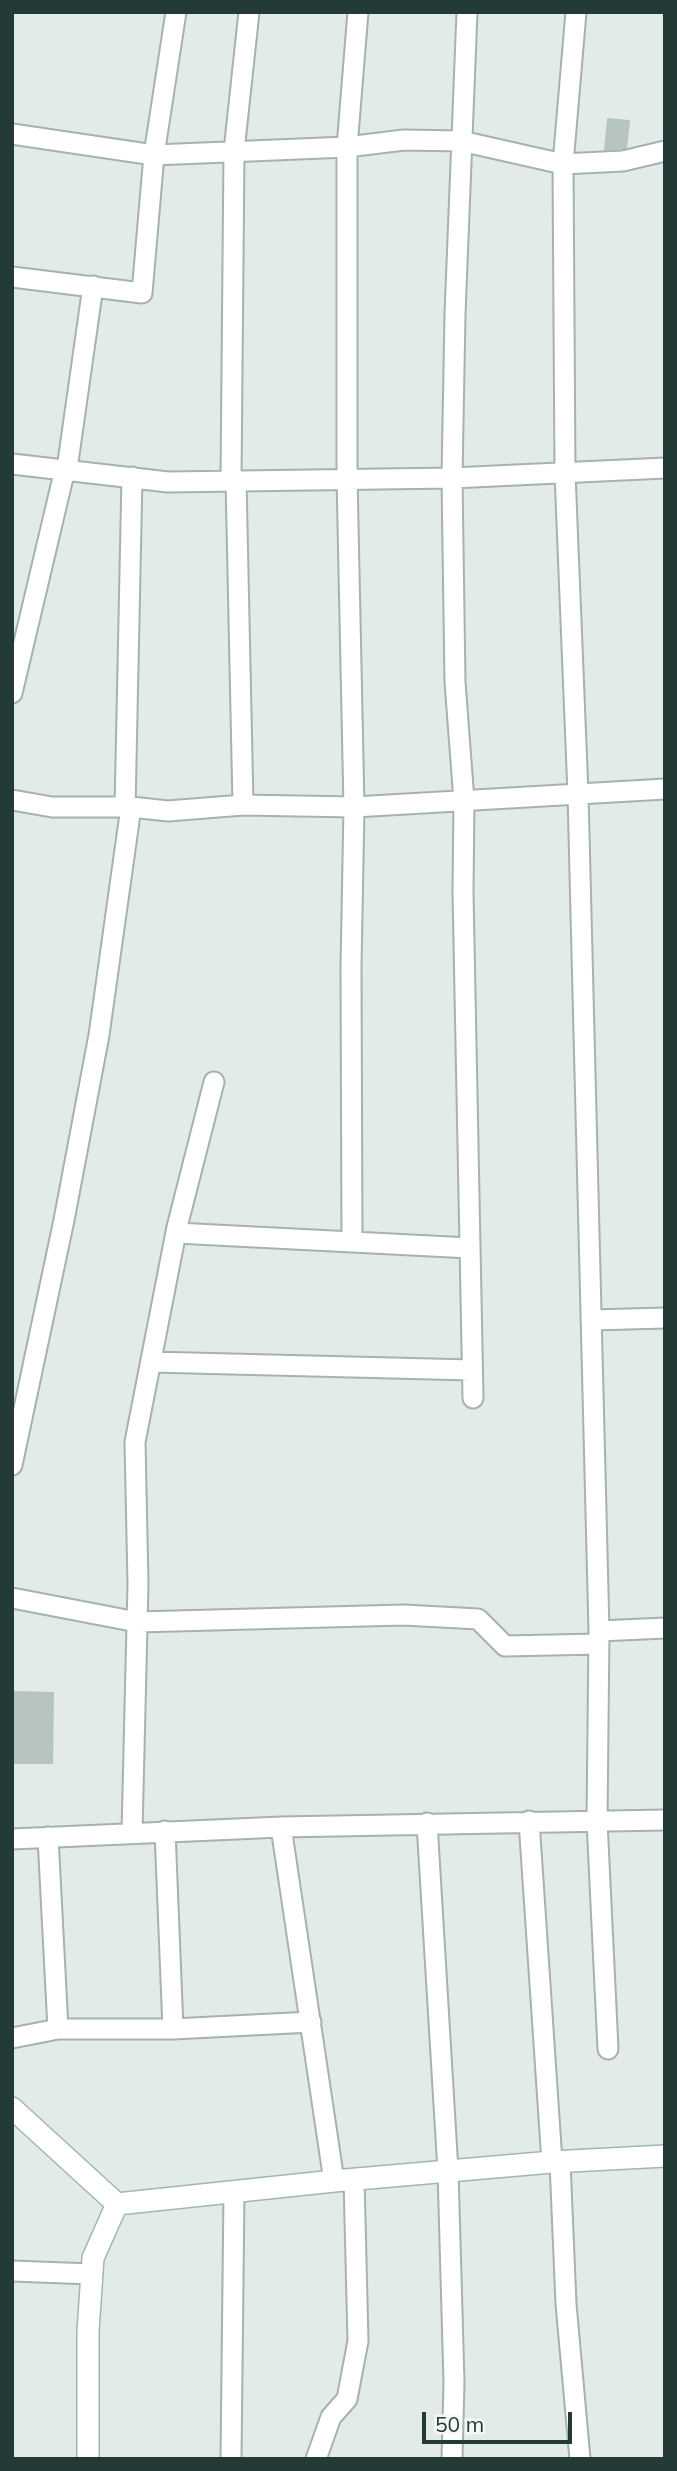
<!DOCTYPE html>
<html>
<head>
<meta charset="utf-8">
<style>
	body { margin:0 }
	#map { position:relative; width:677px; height:2471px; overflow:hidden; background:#e2ebe8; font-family:Mulish,sans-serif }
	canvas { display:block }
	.frame { position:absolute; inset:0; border:14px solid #233a37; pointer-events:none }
	.scale { position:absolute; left:422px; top:2412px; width:150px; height:32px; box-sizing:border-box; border:4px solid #233a37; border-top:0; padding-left:9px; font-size:21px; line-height:24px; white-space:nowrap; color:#233a37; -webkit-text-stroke:5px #f2f8f5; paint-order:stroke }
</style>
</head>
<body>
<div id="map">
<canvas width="677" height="2471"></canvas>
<div class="frame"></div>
<div class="scale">50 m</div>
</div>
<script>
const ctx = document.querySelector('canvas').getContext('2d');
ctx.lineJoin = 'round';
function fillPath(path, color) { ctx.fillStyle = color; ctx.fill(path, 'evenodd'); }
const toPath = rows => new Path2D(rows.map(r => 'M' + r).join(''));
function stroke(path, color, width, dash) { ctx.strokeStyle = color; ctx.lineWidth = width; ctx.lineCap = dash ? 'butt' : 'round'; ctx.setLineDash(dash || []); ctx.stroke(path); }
const building = toPath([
	[608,119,629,121,626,148,605,150,608,119],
	[14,1692,53,1693,52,1763,13,1763,14,1692]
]);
const street = toPath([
	[467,12,455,314,452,478,455,682,464,801,463,892,473,1398],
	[576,12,563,164,565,473,578,794,599,1631],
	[12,134,154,155,347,147,404,140,461,141,563,164,623,161,665,151],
	[12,277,142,293,154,155,176,12],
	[12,464,168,482,452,478,665,468],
	[67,469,93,286],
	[231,480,234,151,249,12],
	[236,480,243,805],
	[12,693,65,469],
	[12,800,52,807,131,807,168,811,243,805,354,807,665,789],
	[125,808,132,477],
	[176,1233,470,1248],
	[352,1242,351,967,354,807,347,478,347,147,358,12],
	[591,1320,665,1318],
	[151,1362,472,1370],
	[12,1465,64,1220,99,1035,131,807],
	[12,1598,137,1622,404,1615,478,1619,505,1646,599,1644],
	[529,1821,552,2162],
	[427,1823,448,2171,454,2382,452,2459],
	[281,1827,334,2181],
	[165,1831,173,2029],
	[132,1833,138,1584,135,1442,177,1227,214,1082],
	[48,1837,58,2029],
	[12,1839,281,1827,665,1820],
	[12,2038,58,2029,173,2029,311,2022],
	[608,2049,597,1821,599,1631,665,1628],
	[560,2162,566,2304,580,2459],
	[12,2271,92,2274],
	[231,2459,234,2192],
	[316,2459,331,2417,347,2399,358,2341,354,2179]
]);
const secondary = toPath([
	[12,2108,117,2204,334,2181,552,2162,665,2156],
	[88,2459,88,2331,93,2258,117,2204]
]);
fillPath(building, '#b7c5c1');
stroke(building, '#b5c4c0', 2);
stroke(street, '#a5b2af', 23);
stroke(secondary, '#a1b6b1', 24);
stroke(street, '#fff', 19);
stroke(secondary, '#fff', 21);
</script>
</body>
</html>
